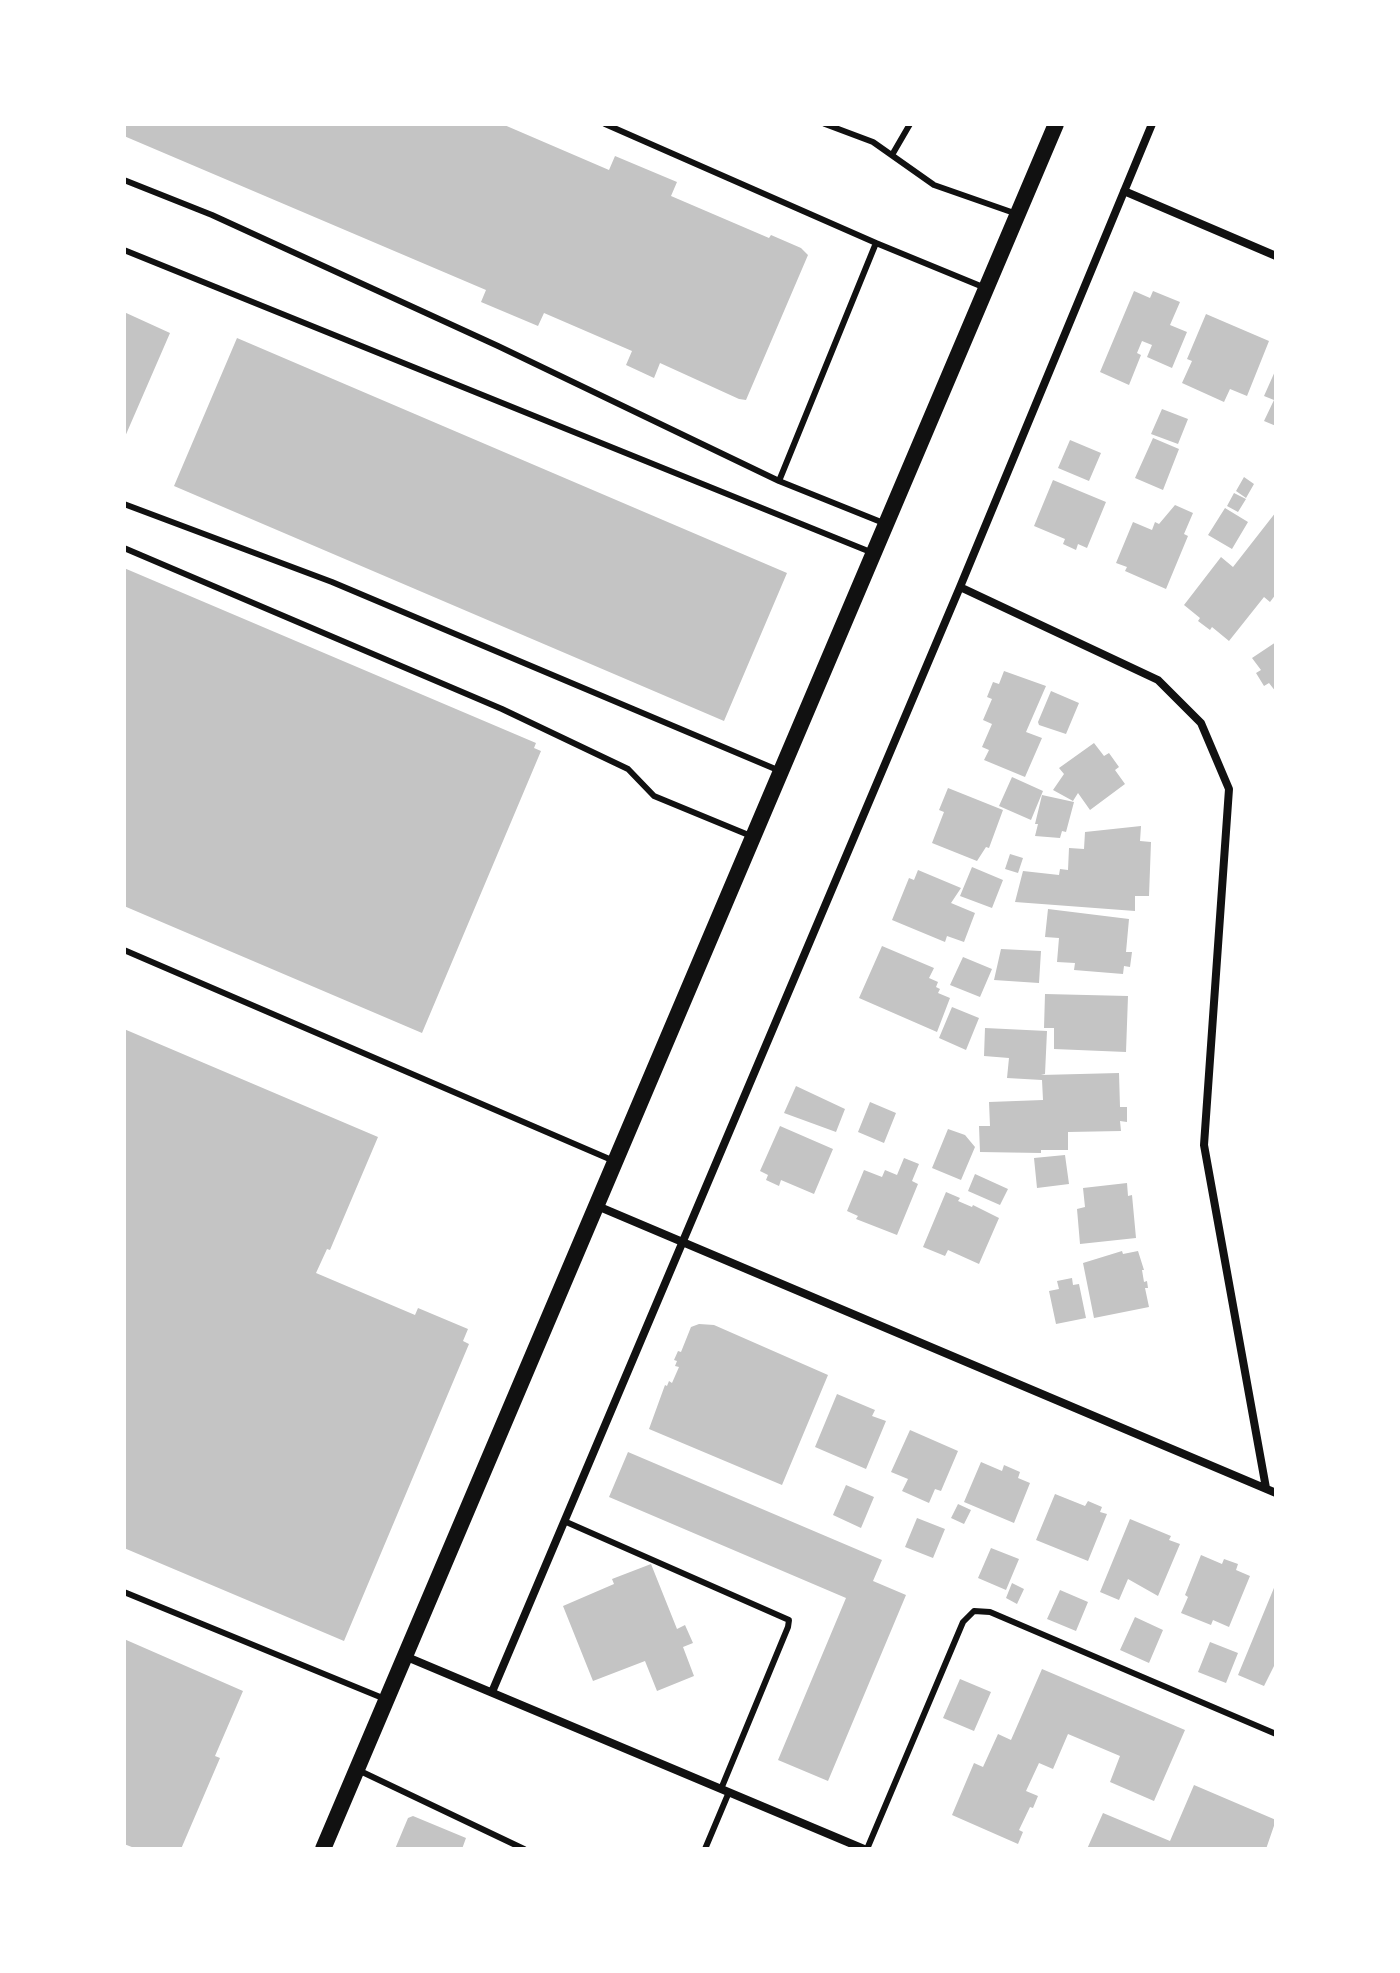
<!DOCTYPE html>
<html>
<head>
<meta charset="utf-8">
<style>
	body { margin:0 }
	#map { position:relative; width:1400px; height:1973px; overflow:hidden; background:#fff; font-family:"Times New Roman",serif }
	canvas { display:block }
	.frame { position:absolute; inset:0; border:126px solid #fff; pointer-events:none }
</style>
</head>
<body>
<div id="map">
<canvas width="1400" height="1973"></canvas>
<div class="frame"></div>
</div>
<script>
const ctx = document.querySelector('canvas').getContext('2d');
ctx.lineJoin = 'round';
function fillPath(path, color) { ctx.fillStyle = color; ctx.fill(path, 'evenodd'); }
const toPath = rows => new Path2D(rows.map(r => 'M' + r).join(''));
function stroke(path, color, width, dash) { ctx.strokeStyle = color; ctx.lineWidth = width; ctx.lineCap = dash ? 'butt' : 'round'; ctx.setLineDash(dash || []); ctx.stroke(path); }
const building = toPath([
	[124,124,502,124,609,170,615,156,677,182,671,196,769,238,771,235,801,248,808,255,746,400,739,399,660,363,654,378,626,365,632,351,544,313,538,326,481,302,486,290,124,136],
	[1134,291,1150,298,1153,291,1180,302,1170,325,1187,332,1172,368,1147,357,1152,345,1142,341,1137,353,1141,355,1129,385,1100,372],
	[124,312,170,333,124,439],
	[1206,314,1269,341,1247,396,1230,389,1224,402,1182,383,1192,361,1187,359],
	[237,338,787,573,724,721,174,486],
	[1276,369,1276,426,1264,421,1274,400,1264,396],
	[1162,409,1188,419,1178,444,1151,434],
	[1153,438,1179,449,1163,490,1135,478],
	[1070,440,1101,453,1089,481,1058,468],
	[1244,477,1254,484,1246,498,1236,491],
	[1053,480,1106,502,1087,548,1078,544,1076,550,1063,544,1065,539,1034,526],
	[1234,493,1246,499,1238,512,1227,506],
	[1175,505,1193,513,1184,534,1188,536,1166,589,1125,571,1127,567,1116,563,1133,522,1152,530,1155,522,1159,524],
	[1225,508,1248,522,1232,549,1208,535],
	[1276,512,1276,594,1270,602,1264,597,1229,641,1212,627,1210,630,1198,621,1200,618,1184,605,1221,557,1233,567],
	[124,568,536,743,534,748,541,751,422,1033,124,906],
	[1276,642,1276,692,1269,683,1264,686,1256,673,1261,670,1252,658],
	[1004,671,1046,686,1026,732,1042,738,1025,777,984,760,989,750,982,747,992,724,983,720,992,699,987,697,993,682,999,684],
	[1051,691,1079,703,1066,734,1039,725,1038,722],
	[1094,743,1104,756,1109,753,1119,767,1115,770,1125,784,1090,810,1078,793,1073,801,1053,790,1064,774,1059,768],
	[1012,777,1043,791,1031,820,999,806],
	[948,788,1003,810,989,848,986,847,977,861,932,843,944,812,939,810],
	[1042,795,1074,802,1066,832,1062,831,1060,838,1035,836,1038,824,1035,824],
	[1141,826,1140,841,1151,842,1149,896,1135,896,1135,911,1015,902,1023,871,1059,875,1060,869,1068,870,1069,848,1084,849,1085,832],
	[1010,854,1023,858,1018,873,1005,869],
	[972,867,1003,880,992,908,960,896],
	[918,870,961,888,951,903,975,913,964,942,947,936,945,942,892,920,909,878,914,880],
	[1048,909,1129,919,1126,952,1132,952,1130,967,1124,966,1123,974,1074,970,1075,963,1057,962,1059,938,1045,937],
	[882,946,934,968,929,978,938,982,936,987,940,989,938,993,950,998,937,1032,859,998],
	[1001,949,1041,951,1039,983,994,980],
	[963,957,992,969,980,997,950,985],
	[1045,994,1128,996,1126,1052,1054,1049,1054,1028,1044,1028],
	[952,1007,979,1018,966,1050,939,1038],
	[985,1028,1047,1031,1045,1074,1041,1075,1119,1073,1120,1107,1127,1107,1127,1122,1120,1121,1121,1131,1068,1132,1068,1150,1041,1150,1041,1153,980,1152,979,1126,990,1126,989,1102,1043,1100,1042,1080,1007,1078,1009,1058,984,1056],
	[124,1029,378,1137,330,1250,327,1249,316,1273,415,1315,418,1308,468,1329,463,1341,469,1344,344,1641,124,1548],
	[796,1086,845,1109,836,1132,784,1113],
	[870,1102,896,1113,884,1143,858,1132],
	[780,1126,833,1149,814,1194,781,1180,779,1186,766,1180,768,1175,760,1171],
	[948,1129,965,1135,975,1147,961,1180,932,1168],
	[1065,1155,1069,1184,1037,1188,1034,1158],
	[904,1158,919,1164,912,1181,918,1184,897,1235,856,1219,858,1216,847,1211,864,1170,882,1177,885,1170,897,1175],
	[975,1174,1008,1189,1000,1205,968,1191],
	[1127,1183,1128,1196,1132,1195,1136,1238,1080,1244,1077,1209,1085,1207,1083,1188],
	[946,1192,960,1198,958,1201,972,1207,973,1205,999,1218,979,1264,948,1250,945,1256,923,1247],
	[1122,1251,1123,1254,1138,1251,1144,1270,1142,1270,1144,1282,1147,1281,1148,1288,1145,1288,1149,1307,1094,1318,1083,1263],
	[1072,1278,1073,1285,1079,1284,1086,1318,1056,1324,1049,1291,1059,1289,1057,1281],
	[699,1324,714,1325,828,1375,782,1485,649,1429,665,1385,667,1386,669,1381,672,1383,679,1367,675,1366,677,1361,674,1360,678,1351,681,1352,691,1327],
	[837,1394,875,1410,872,1416,886,1421,866,1469,815,1447],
	[910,1430,958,1451,941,1491,935,1489,929,1503,902,1491,908,1479,891,1472],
	[628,1452,882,1560,873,1581,906,1595,828,1781,778,1760,846,1598,609,1497],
	[981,1462,1002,1471,1004,1465,1020,1472,1018,1478,1030,1483,1014,1523,964,1502],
	[846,1485,874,1497,861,1528,833,1515],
	[1055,1494,1085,1506,1088,1501,1102,1507,1100,1512,1107,1514,1088,1561,1036,1540],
	[958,1504,971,1510,964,1524,951,1518],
	[917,1518,945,1529,933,1558,905,1547],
	[1130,1519,1171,1536,1169,1540,1180,1544,1158,1596,1128,1579,1119,1600,1100,1592],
	[991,1548,1019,1559,1006,1590,978,1578],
	[1201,1555,1222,1564,1224,1559,1238,1564,1236,1570,1250,1576,1229,1627,1213,1620,1211,1625,1181,1613,1188,1597,1185,1595],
	[651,1564,677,1629,685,1625,693,1643,683,1647,694,1676,657,1691,645,1661,593,1681,563,1606,614,1584,612,1579],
	[1012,1583,1024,1589,1017,1604,1006,1598],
	[1276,1583,1276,1662,1264,1686,1238,1675],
	[1060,1590,1088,1602,1076,1631,1047,1619],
	[1135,1617,1163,1630,1149,1663,1120,1650],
	[124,1639,243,1691,215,1756,220,1758,181,1849,137,1849,124,1844],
	[1210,1642,1238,1653,1226,1683,1198,1672],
	[1042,1669,1185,1730,1154,1801,1110,1782,1120,1756,1068,1734,1053,1769,1039,1763,1026,1791,1038,1796,1033,1808,1030,1807,1019,1830,1023,1832,1018,1844,952,1815,974,1763,983,1767,998,1734,1011,1740],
	[960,1679,991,1692,974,1731,943,1718],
	[1194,1785,1276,1820,1266,1849,1087,1849,1103,1813,1170,1841],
	[413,1816,466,1838,462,1849,395,1849,408,1818]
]);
const service = toPath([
	[605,124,876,243],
	[825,124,873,142,934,185,1017,214],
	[892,155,910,124],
	[124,180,212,215,498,346,779,481],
	[124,250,873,553],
	[124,504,332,582,780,771],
	[886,524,779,481,876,243,983,287],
	[124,548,502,709,628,769,654,796,751,836],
	[124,950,614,1161],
	[564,1521,789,1620,788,1627,721,1789],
	[124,1592,385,1699],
	[358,1770,524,1849],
	[705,1849,729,1792],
	[867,1849,963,1622,974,1611,990,1612,1276,1734]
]);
const minor = toPath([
	[1124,191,1276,256],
	[960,587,1158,680,1201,723,1229,789,1204,1145,1266,1488],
	[595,1205,1276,1493],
	[407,1657,864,1849],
	[492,1692,960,587,1152,124]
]);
const secondary = toPath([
	[323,1849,1056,124]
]);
fillPath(building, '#c4c4c4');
stroke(service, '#111', 6);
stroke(minor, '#111', 8);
stroke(secondary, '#111', 16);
</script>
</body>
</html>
